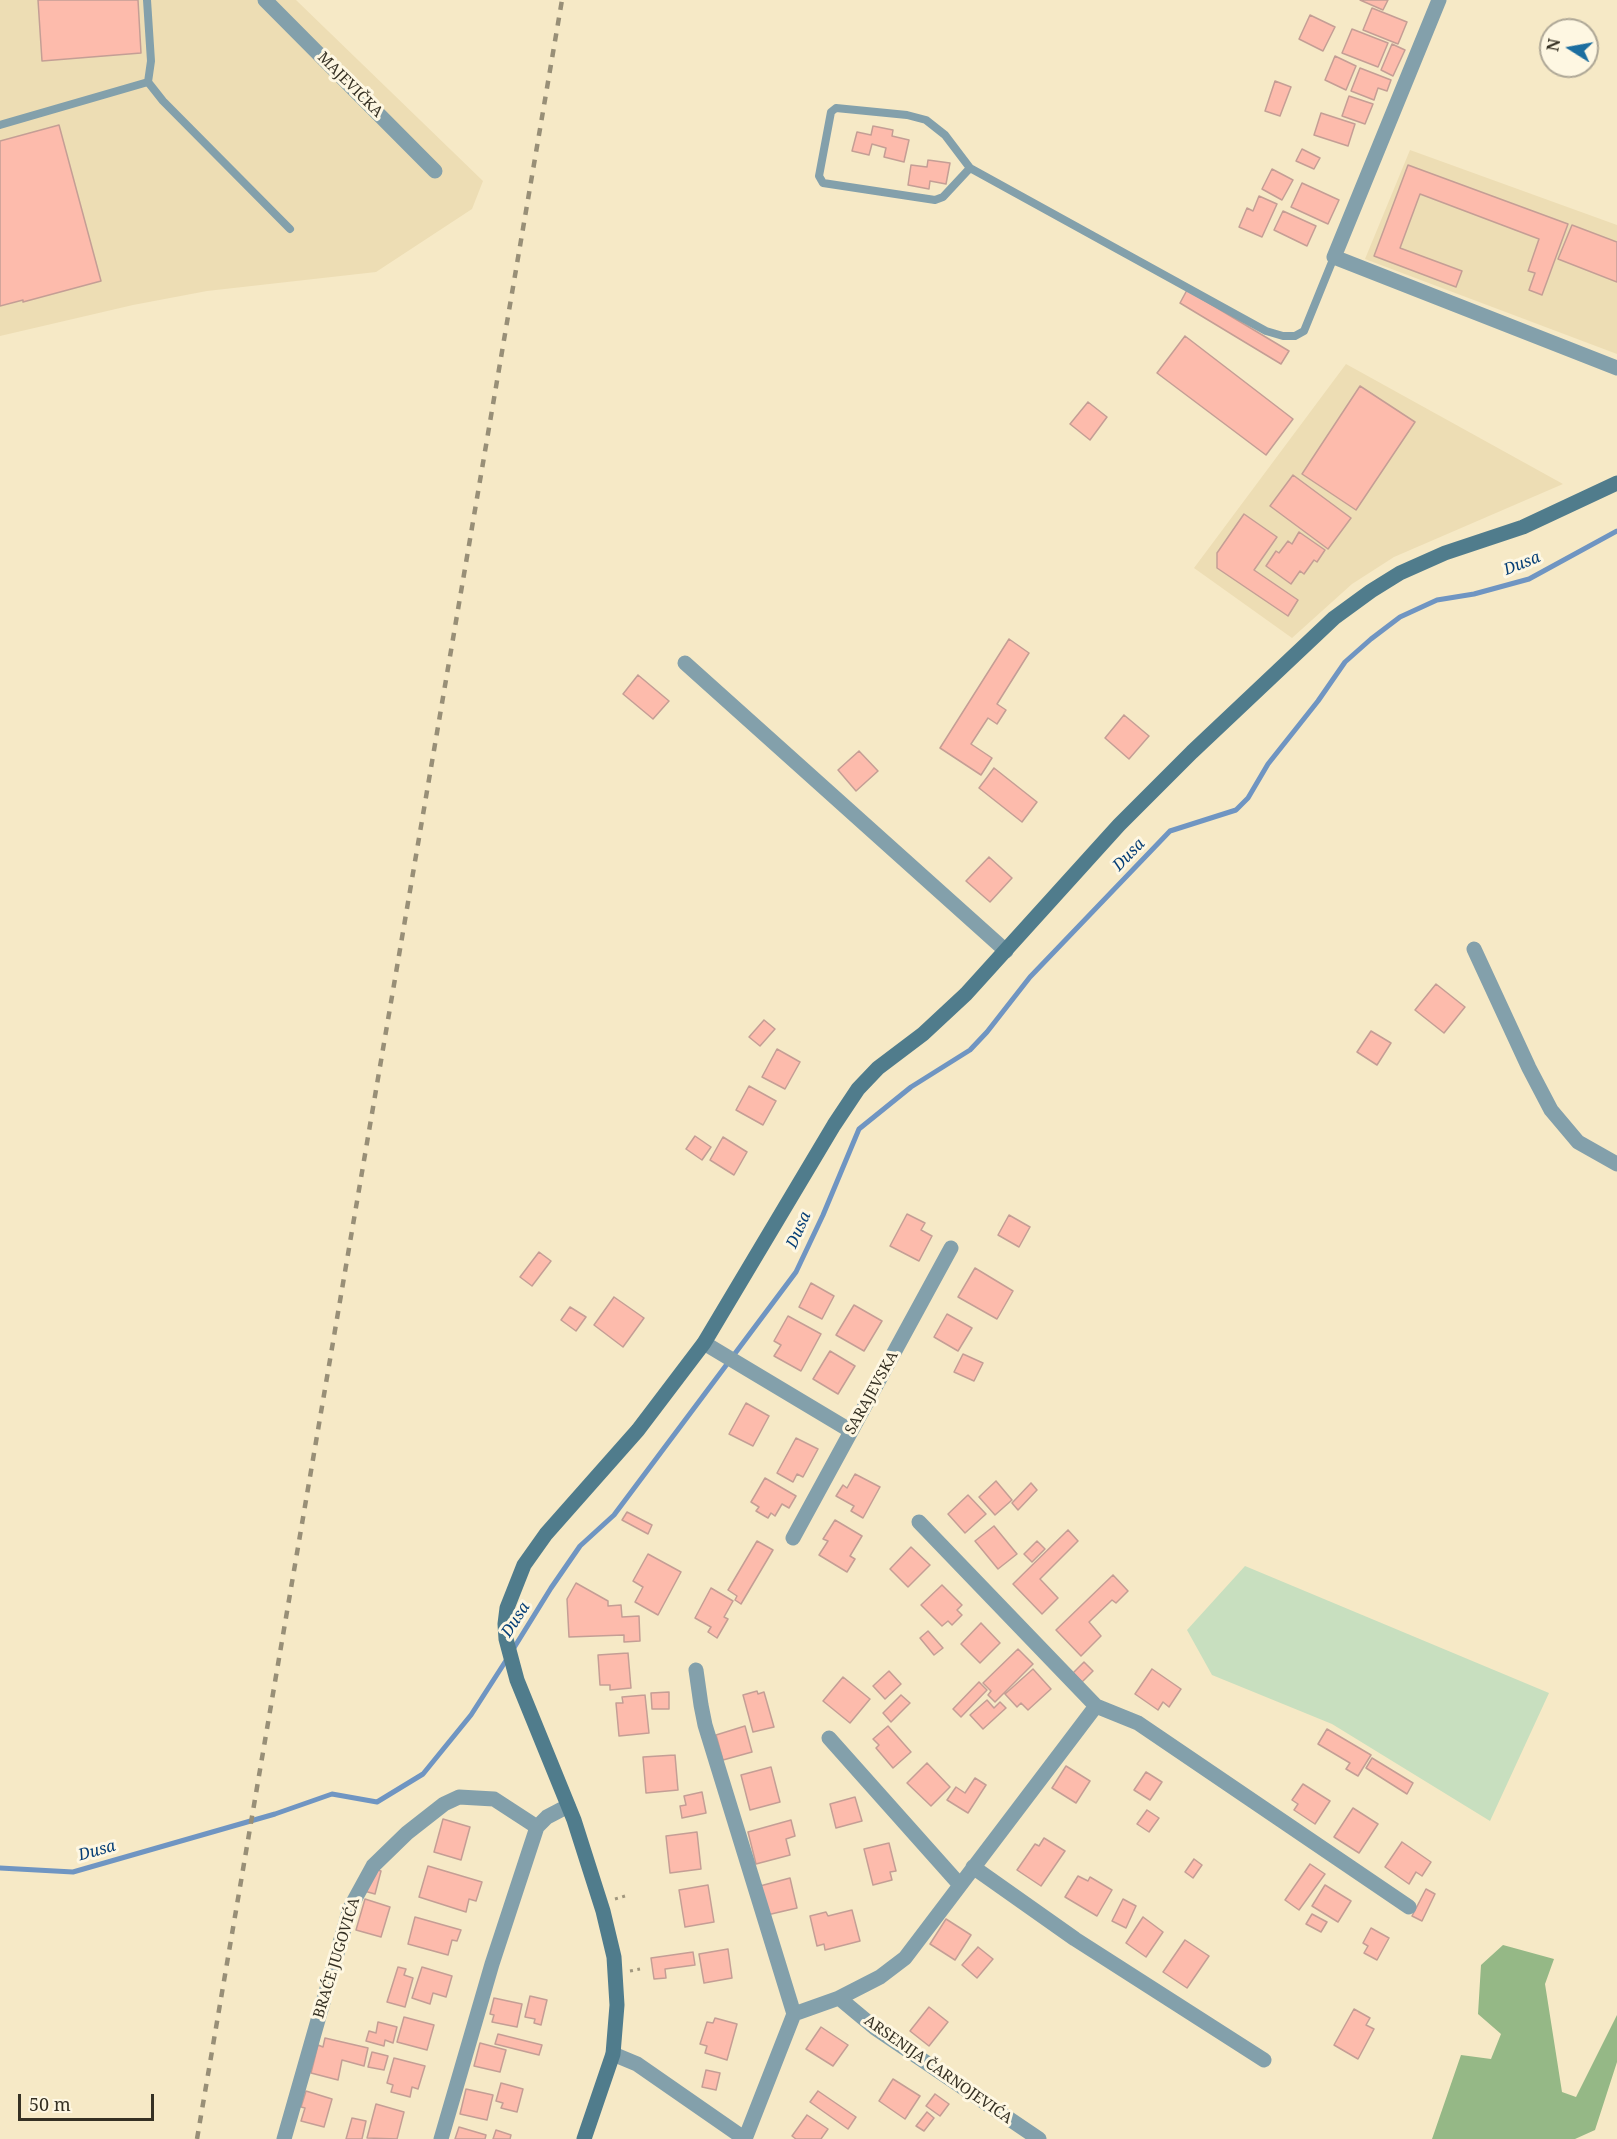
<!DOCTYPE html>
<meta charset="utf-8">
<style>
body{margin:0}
#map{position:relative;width:1617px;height:2139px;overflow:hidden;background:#f6e9c6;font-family:"Noto Serif",serif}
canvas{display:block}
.north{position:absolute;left:1539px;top:18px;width:60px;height:60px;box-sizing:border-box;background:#fef7e2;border:2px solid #aea796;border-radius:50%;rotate:281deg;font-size:16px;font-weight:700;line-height:24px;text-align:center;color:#353023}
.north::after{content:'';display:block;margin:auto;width:21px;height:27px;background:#1c6e9f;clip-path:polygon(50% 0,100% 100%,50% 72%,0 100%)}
.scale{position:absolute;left:18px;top:2094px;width:136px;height:27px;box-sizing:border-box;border:3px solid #353023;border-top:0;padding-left:8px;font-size:18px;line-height:21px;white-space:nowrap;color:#353023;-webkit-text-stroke:4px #fef7e2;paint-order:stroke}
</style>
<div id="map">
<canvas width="1617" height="2139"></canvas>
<div class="north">N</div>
<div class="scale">50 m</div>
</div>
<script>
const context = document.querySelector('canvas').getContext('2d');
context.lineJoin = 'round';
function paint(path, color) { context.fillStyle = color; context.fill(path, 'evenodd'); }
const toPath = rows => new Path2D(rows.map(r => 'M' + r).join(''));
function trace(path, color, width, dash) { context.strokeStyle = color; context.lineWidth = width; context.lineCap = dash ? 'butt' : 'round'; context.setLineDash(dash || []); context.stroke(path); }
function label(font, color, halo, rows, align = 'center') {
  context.font = font + ' "Noto Serif",serif'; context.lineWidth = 6; context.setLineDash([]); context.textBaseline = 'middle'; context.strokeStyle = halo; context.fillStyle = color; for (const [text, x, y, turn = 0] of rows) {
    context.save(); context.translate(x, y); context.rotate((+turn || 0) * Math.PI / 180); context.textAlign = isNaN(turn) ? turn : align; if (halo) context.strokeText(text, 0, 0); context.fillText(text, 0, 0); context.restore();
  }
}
const built = toPath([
 [0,0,296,0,483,181,472,209,376,272,207,291,133,305,0,336],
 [1410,150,1617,225,1617,354,1365,259],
 [1346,364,1563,484,1394,557,1352,584,1292,638,1194,568]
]);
const green = toPath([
 [1245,1566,1549,1693,1490,1821,1332,1724,1212,1675,1187,1630]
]);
const forest = toPath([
 [1503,1945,1554,1959,1545,1984,1562,2092,1576,2097,1617,2015,1617,2062,1595,2130,1575,2139,1432,2139,1461,2055,1491,2059,1501,2034,1478,2014,1481,1965]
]);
const stream = toPath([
 [512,1651,551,1588,580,1546,614,1515,796,1272,823,1215,859,1129,911,1087,970,1050,987,1032,1030,977,1170,831,1236,810,1248,798,1268,764,1318,701,1345,662,1371,639,1400,617,1437,600,1474,594,1529,579,1617,531],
 [0,1868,73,1872,275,1814,332,1794,377,1802,423,1774,471,1715,507,1659]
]);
const building = toPath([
 [38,0,138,0,141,53,42,61,38,0],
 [1360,0,1388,0,1383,10,1360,0],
 [1372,8,1407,22,1398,44,1363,30,1372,8],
 [1310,15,1335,27,1323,51,1299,39,1310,15],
 [1352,29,1388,43,1378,67,1342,53,1352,29],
 [1392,44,1405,50,1393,76,1381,70,1392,44],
 [1335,56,1356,66,1346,90,1325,80,1335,56],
 [1360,68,1391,80,1387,91,1378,88,1374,100,1351,91,1360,68],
 [1275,81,1291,87,1280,116,1265,111,1275,81],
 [1349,96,1373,104,1365,124,1342,116,1349,96],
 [1321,113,1355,124,1348,146,1314,135,1321,113],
 [59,125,101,281,23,302,23,300,0,306,0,141,59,125],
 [873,126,893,130,892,136,909,140,904,162,884,157,886,148,872,144,869,155,852,151,857,132,871,135,873,126],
 [1302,149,1320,158,1314,169,1296,161,1302,149],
 [928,160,950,163,946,184,930,181,929,189,908,185,911,165,927,167,928,160],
 [1408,165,1568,224,1542,295,1529,290,1535,273,1528,271,1539,239,1420,194,1400,248,1462,271,1456,287,1374,256,1408,165],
 [1272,169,1293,180,1282,200,1262,189,1272,169],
 [1302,183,1339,200,1328,224,1291,207,1302,183],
 [1259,196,1277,204,1262,237,1239,227,1247,208,1253,211,1259,196],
 [1283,211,1316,226,1307,246,1274,230,1283,211],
 [1572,225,1617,242,1617,282,1558,259,1572,225],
 [1187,290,1289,351,1281,364,1180,303,1187,290],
 [1185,336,1293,419,1266,455,1157,373,1185,336],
 [1360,386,1415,422,1356,510,1302,474,1360,386],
 [1088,402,1107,417,1090,440,1070,424,1088,402],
 [1293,475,1351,518,1328,549,1270,506,1293,475],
 [1244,514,1277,537,1254,570,1298,600,1288,616,1217,568,1217,553,1244,514],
 [1299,532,1325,550,1317,562,1314,560,1304,574,1300,571,1291,584,1266,566,1276,551,1279,553,1288,541,1292,544,1299,532],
 [1009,639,1029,653,997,704,1006,710,997,724,988,718,971,744,992,758,981,775,940,748,1009,639],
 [638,675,669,701,653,719,623,694,638,675],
 [1124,715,1149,736,1129,759,1105,738,1124,715],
 [859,751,878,771,856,791,838,770,859,751],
 [994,768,1037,802,1022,822,979,788,994,768],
 [989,857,1012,878,990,902,966,881,989,857],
 [1436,984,1465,1007,1444,1033,1415,1010,1436,984],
 [764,1020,775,1029,760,1046,749,1037,764,1020],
 [1371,1031,1391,1043,1377,1065,1357,1052,1371,1031],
 [777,1049,800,1062,785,1089,762,1077,777,1049],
 [749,1086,776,1101,763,1125,736,1110,749,1086],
 [695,1136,711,1147,702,1160,686,1149,695,1136],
 [723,1137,747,1152,734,1175,710,1160,723,1137],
 [907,1214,925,1223,921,1230,932,1236,919,1261,890,1246,907,1214],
 [1009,1215,1030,1227,1019,1247,998,1235,1009,1215],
 [539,1252,551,1261,532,1286,520,1277,539,1252],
 [975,1268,1013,1291,997,1319,958,1297,975,1268],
 [811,1283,834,1296,822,1319,799,1307,811,1283],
 [614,1297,644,1318,623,1347,594,1325,614,1297],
 [854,1305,882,1321,864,1351,836,1335,854,1305],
 [570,1307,586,1317,576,1331,561,1320,570,1307],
 [947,1314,972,1328,958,1351,934,1337,947,1314],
 [788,1316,821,1334,801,1371,774,1356,781,1345,774,1341,788,1316],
 [830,1351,855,1366,838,1394,813,1379,830,1351],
 [963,1354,983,1363,974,1381,954,1372,963,1354],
 [746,1403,769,1416,753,1446,729,1434,746,1403],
 [796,1438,818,1449,803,1477,797,1474,793,1482,777,1473,796,1438],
 [855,1474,880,1487,863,1518,851,1511,854,1506,836,1496,843,1485,847,1488,855,1474],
 [765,1478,796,1496,789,1508,782,1504,775,1516,771,1513,768,1518,756,1511,759,1507,751,1502,765,1478],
 [996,1481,1012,1500,995,1515,979,1497,996,1481],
 [1031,1483,1037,1490,1018,1510,1012,1503,1031,1483],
 [968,1495,986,1514,965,1533,948,1514,968,1495],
 [627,1512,652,1525,648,1534,622,1520,627,1512],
 [835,1520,862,1536,850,1556,855,1559,847,1572,819,1555,828,1541,823,1539,835,1520],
 [994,1526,1017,1554,998,1569,975,1541,994,1526],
 [1068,1530,1078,1541,1040,1579,1058,1598,1042,1614,1013,1584,1068,1530],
 [757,1541,773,1550,741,1604,735,1600,737,1596,728,1590,757,1541],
 [1037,1541,1045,1549,1032,1562,1024,1554,1037,1541],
 [911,1547,930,1565,908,1587,890,1569,911,1547],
 [648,1554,681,1572,658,1615,635,1602,643,1587,633,1581,648,1554],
 [1113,1575,1128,1591,1116,1603,1112,1600,1089,1622,1101,1636,1081,1656,1056,1630,1113,1575],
 [576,1583,608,1601,608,1606,621,1605,622,1617,639,1616,640,1641,624,1642,624,1635,569,1637,567,1599,576,1583],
 [942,1585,962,1605,957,1610,962,1615,952,1625,948,1621,942,1626,921,1605,942,1585],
 [711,1588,733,1601,724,1617,728,1619,717,1638,708,1632,711,1627,695,1618,711,1588],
 [981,1623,1000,1643,980,1663,961,1644,981,1623],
 [928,1631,943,1648,934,1655,920,1638,928,1631],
 [1018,1649,1033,1664,995,1702,988,1695,991,1691,983,1683,1018,1649],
 [628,1653,631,1688,610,1690,610,1685,600,1685,598,1655,628,1653],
 [1084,1662,1093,1671,1082,1682,1073,1673,1084,1662],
 [1033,1669,1051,1689,1028,1710,1021,1703,1017,1707,1005,1694,1033,1669],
 [1152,1669,1181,1689,1169,1707,1163,1702,1158,1710,1135,1694,1152,1669],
 [889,1671,901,1684,885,1699,873,1686,889,1671],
 [843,1677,870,1699,850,1723,823,1701,843,1677],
 [979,1682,987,1690,961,1717,953,1709,979,1682],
 [757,1691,758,1694,764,1692,774,1727,753,1732,743,1695,757,1691],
 [669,1692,669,1709,652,1709,651,1693,669,1692],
 [645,1695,649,1733,619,1736,616,1703,623,1703,622,1697,645,1695],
 [901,1695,910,1703,891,1722,883,1713,901,1695],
 [987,1700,994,1708,1000,1702,1006,1708,983,1729,970,1715,987,1700],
 [745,1726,752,1752,723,1760,716,1735,745,1726],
 [888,1726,911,1752,893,1768,876,1748,879,1745,873,1739,888,1726],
 [1327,1729,1371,1755,1358,1776,1346,1769,1350,1763,1318,1744,1327,1729],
 [675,1755,678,1790,646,1793,643,1757,675,1755],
 [1372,1758,1413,1783,1407,1794,1366,1768,1372,1758],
 [927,1763,950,1787,931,1806,907,1783,927,1763],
 [1066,1766,1090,1781,1076,1803,1052,1788,1066,1766],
 [771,1767,780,1802,750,1810,741,1775,771,1767],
 [1146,1772,1162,1782,1150,1800,1134,1790,1146,1772],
 [975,1778,986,1785,968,1813,947,1800,956,1787,965,1793,975,1778],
 [1303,1784,1330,1801,1315,1824,1294,1810,1298,1804,1292,1800,1303,1784],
 [702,1792,706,1813,682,1818,680,1806,686,1805,684,1796,702,1792],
 [855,1797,862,1821,836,1828,830,1804,855,1797],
 [1353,1808,1378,1824,1359,1853,1334,1837,1353,1808],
 [1147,1810,1159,1818,1149,1832,1137,1824,1147,1810],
 [443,1819,470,1827,461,1860,434,1852,443,1819],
 [791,1820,795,1836,786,1839,790,1855,756,1864,748,1832,791,1820],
 [697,1832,701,1869,670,1873,666,1836,697,1832],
 [1044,1838,1065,1851,1041,1886,1017,1870,1035,1844,1039,1846,1044,1838],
 [1402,1842,1431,1862,1422,1876,1416,1872,1409,1884,1385,1867,1402,1842],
 [889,1843,896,1871,890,1872,892,1880,873,1885,864,1849,889,1843],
 [1194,1859,1202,1865,1193,1878,1185,1872,1194,1859],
 [1310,1864,1325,1874,1299,1910,1285,1900,1310,1864],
 [428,1866,482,1882,476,1901,469,1899,466,1912,419,1897,428,1866],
 [370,1868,381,1871,375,1894,364,1891,370,1868],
 [1078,1876,1088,1881,1090,1877,1112,1890,1097,1916,1065,1897,1078,1876],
 [790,1878,797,1908,767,1915,760,1886,790,1878],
 [708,1885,714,1922,685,1927,679,1890,708,1885],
 [1325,1885,1351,1901,1338,1922,1312,1906,1325,1885],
 [1426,1889,1435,1894,1422,1921,1412,1916,1426,1889],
 [365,1899,390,1907,381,1937,356,1930,365,1899],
 [1123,1899,1136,1906,1126,1928,1112,1921,1123,1899],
 [852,1910,860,1941,825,1950,824,1944,817,1946,810,1916,826,1912,828,1916,852,1910],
 [1312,1914,1327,1922,1321,1932,1306,1924,1312,1914],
 [415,1917,461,1930,457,1941,452,1940,448,1955,408,1944,415,1917],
 [1143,1917,1163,1932,1146,1957,1126,1943,1143,1917],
 [946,1919,971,1935,955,1960,930,1944,946,1919],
 [1371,1928,1389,1938,1377,1960,1364,1953,1368,1946,1363,1943,1371,1928],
 [1185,1940,1209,1956,1187,1988,1163,1972,1185,1940],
 [978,1947,993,1959,977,1978,962,1965,978,1947],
 [728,1949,732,1978,704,1983,699,1954,728,1949],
 [693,1952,695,1965,665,1969,666,1978,654,1979,651,1958,693,1952],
 [398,1967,406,1969,404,1975,413,1978,405,2007,387,2002,398,1967],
 [422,1967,452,1976,446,1997,433,1993,430,2004,412,1998,422,1967],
 [530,1996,547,2000,541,2025,534,2023,535,2019,525,2017,530,1996],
 [494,1998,522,2004,517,2027,492,2022,494,2015,490,2014,494,1998],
 [929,2007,948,2022,929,2046,910,2031,929,2007],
 [1354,2009,1370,2018,1366,2025,1374,2029,1358,2059,1334,2045,1354,2009],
 [404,2017,434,2025,427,2050,397,2042,404,2017],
 [715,2018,737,2024,727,2060,705,2053,707,2046,700,2044,707,2022,713,2023,715,2018],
 [378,2022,397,2027,393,2043,385,2040,384,2046,366,2041,369,2031,376,2033,378,2022],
 [821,2027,848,2045,833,2066,806,2049,821,2027],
 [498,2034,542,2045,539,2055,495,2044,498,2034],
 [325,2038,368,2048,364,2066,342,2060,338,2080,311,2073,318,2045,323,2047,325,2038],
 [480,2043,506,2050,500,2072,474,2066,480,2043],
 [372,2052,388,2056,384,2070,368,2067,372,2052],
 [394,2058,425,2066,418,2089,412,2087,410,2097,391,2092,393,2085,387,2083,394,2058],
 [706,2070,720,2073,716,2090,702,2087,706,2070],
 [893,2079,920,2096,905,2119,879,2101,893,2079],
 [501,2083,523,2089,517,2112,501,2108,503,2103,496,2101,501,2083],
 [466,2089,493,2095,487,2120,460,2114,466,2089],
 [306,2091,332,2099,324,2127,301,2121,305,2108,301,2107,306,2091],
 [818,2091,856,2117,848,2129,810,2102,818,2091],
 [935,2094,949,2104,940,2116,926,2106,935,2094],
 [376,2104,404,2112,397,2139,367,2138,376,2104],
 [927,2112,934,2118,924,2131,916,2126,927,2112],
 [807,2115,828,2129,821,2139,796,2139,792,2136,807,2115],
 [352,2118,366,2121,362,2139,346,2139,352,2118],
 [459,2127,486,2135,485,2139,455,2139,459,2127],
 [496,2130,511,2135,510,2139,493,2139,496,2130]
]);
const path = toPath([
 [615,1899,625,1896],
 [630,1971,640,1969]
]);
const service = toPath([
 [148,82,163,101,290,229],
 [0,125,148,82,151,61,147,0],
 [970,168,943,197,935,200,823,183,819,176,831,112,836,108,907,115,926,120,945,135,970,168,1266,331,1283,336,1295,336,1304,331,1334,257]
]);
const minor = toPath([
 [265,0,435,171],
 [1439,0,1334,257,1617,368],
 [685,663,1006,951],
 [1474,949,1529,1068,1551,1110,1578,1142,1617,1164],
 [704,1343,851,1431],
 [919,1522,1096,1706,1138,1723,1409,1907],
 [793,1538,951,1248],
 [696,1670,701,1705,705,1725,794,2014],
 [829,1738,960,1885],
 [973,1867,1075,1939,1264,2060],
 [839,1998,875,2028,1039,2139],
 [613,2054,637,2064,745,2139],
 [284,2139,350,1908,373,1866,407,1833,444,1804,459,1797,494,1799,537,1827],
 [441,2139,492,1964,537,1827,547,1817,568,1806],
 [745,2139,794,2014,839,1998,880,1977,905,1958,1096,1706]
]);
const secondary = toPath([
 [584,2139,613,2054,617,2005,614,1957,603,1911,574,1820,517,1680,506,1639,505,1624,507,1608,524,1565,546,1534,638,1430,704,1343,834,1125,858,1089,878,1068,923,1034,966,994,1119,825,1192,752,1334,618,1371,591,1400,573,1445,553,1523,527,1617,483]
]);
const rail = toPath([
 [197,2139,562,0]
]);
const streetNames = [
 ["MAJEVIČKA",350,85,45],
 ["SARAJEVSKA",872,1393,-61],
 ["BRAĆE JUGOVIĆA",337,1958,-73],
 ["ARSENIJA ČARNOJEVIĆA",938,2070,35]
];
const waterNames = [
 ["Dusa",1522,564,-22],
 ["Dusa",1129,855,-46],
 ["Dusa",799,1230,-66],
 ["Dusa",516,1620,-57],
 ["Dusa",97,1851,-16]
];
paint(built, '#edddb4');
paint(green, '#c8dfbf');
paint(forest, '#95b886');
trace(stream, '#6f95c2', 5);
paint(building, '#fdbbac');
trace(building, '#c49e95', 1.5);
trace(path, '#a1977e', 3, [3, 4.5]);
trace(service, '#83a0ab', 8);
trace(minor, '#83a0ab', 15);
trace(secondary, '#507c8c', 15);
trace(rail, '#988f77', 4.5, [8, 8]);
label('15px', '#353023', '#fef7e2', streetNames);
label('italic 16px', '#053e76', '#fef7e2', waterNames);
</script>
